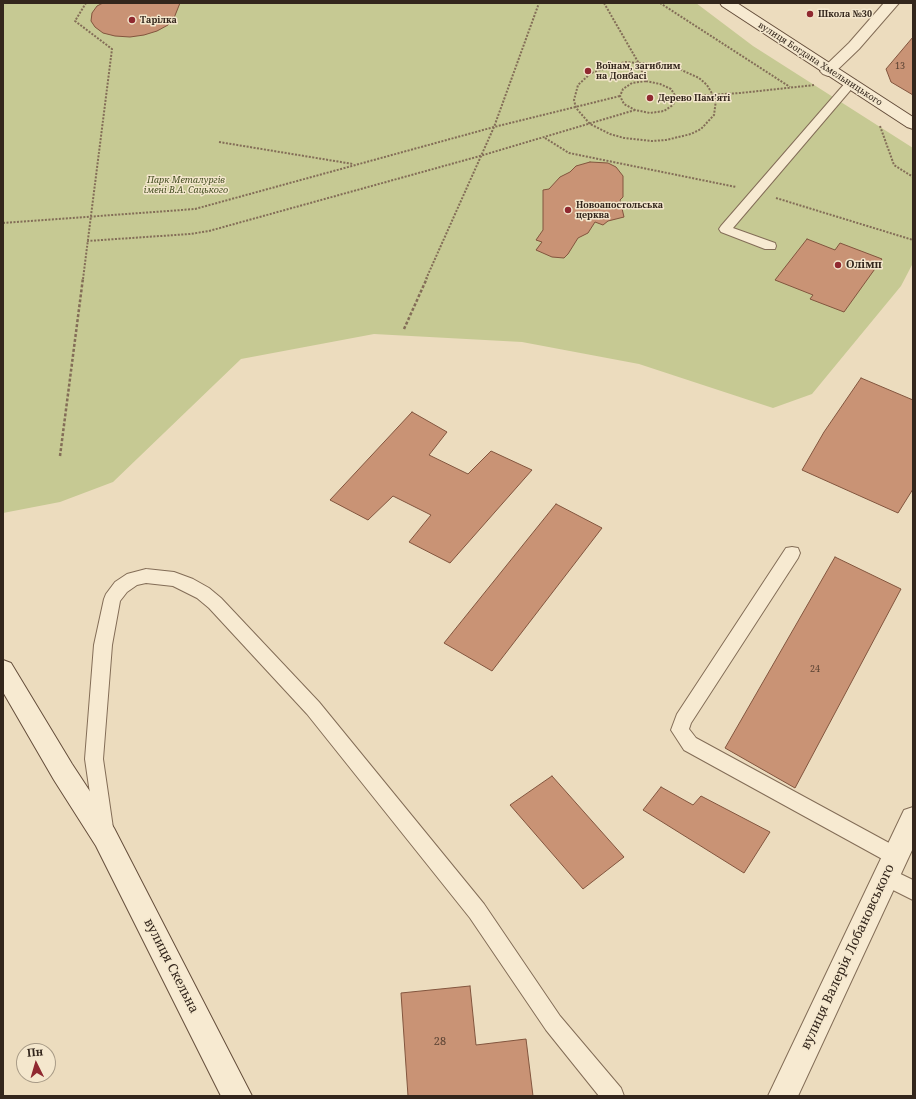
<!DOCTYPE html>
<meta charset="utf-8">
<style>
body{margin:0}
#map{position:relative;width:916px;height:1099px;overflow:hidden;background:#ecdcbe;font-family:"Noto Serif",serif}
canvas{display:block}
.frame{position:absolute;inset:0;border:4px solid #33261c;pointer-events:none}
.north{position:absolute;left:16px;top:1043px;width:40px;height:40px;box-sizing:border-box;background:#f4e7cd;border:1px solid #a79a86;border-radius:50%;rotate:355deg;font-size:11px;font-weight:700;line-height:16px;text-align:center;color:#33261c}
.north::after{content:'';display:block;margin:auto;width:14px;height:18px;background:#902930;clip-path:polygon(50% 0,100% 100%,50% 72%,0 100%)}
</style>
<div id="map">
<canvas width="916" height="1099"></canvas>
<div class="frame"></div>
<div class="north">Пн</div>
</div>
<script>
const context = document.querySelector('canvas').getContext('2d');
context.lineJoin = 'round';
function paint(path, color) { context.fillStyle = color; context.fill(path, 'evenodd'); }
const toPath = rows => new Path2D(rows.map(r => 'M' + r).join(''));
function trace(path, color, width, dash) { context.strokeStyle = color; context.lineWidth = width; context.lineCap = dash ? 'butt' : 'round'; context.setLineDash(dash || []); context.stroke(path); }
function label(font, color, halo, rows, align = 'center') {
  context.font = font + ' "Noto Serif",serif'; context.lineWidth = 3; context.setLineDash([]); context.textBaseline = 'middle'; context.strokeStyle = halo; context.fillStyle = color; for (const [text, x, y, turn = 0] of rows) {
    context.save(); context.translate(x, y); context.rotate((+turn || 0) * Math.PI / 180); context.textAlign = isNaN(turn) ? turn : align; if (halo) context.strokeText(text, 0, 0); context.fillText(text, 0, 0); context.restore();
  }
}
const green = toPath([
 [3,3,696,3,753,46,913,148,913,263,901,286,812,394,773,408,639,364,522,342,374,334,241,359,113,482,60,502,3,513]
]);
const building = toPath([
 [103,3,180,3,174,18,168,25,157,31,144,35,130,37,115,36,103,33,95,27,91,21,92,13,97,6,103,3],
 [913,37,913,95,891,82,886,69,913,37],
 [590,162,608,163,616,167,623,176,623,197,620,200,624,217,608,221,603,225,595,222,588,233,578,238,568,254,564,258,552,257,536,250,542,242,536,240,543,230,543,190,549,189,560,177,570,172,576,166,590,162],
 [807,239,835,250,840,243,882,259,844,312,810,299,813,295,775,280,807,239],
 [861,378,913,400,913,489,898,513,802,470,824,432,861,378],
 [412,412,447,432,429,455,468,474,491,451,532,470,450,563,409,542,431,515,393,496,368,520,330,500,412,412],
 [556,504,602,528,492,671,444,643,556,504],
 [835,557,901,589,795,788,725,748,835,557],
 [552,776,624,857,583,889,510,805,552,776],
 [661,787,693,805,701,796,770,832,744,873,643,810,661,787],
 [470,986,476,1045,526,1039,533,1096,408,1096,401,993,470,986]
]);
const pathFar1 = toPath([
 [604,3,638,62,646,81],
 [660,3,790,87],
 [625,62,665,65,677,68,699,78,707,85,716,100,714,115,701,129,691,134,666,140,652,141,624,138,610,134,590,124,576,108,574,100,578,85,591,73,625,62],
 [646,81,660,84,671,89,676,97,673,105,664,111,650,113,635,110,624,104,620,96,623,89,632,83,646,81],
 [676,97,740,93,815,85],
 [880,126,894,165,913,177],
 [545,138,569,153,736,187],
 [219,142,353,164],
 [776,198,913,240],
 [3,223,195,209,494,127,620,96],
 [87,241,190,234,209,231,480,156,635,110],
 [83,279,112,49,75,21,86,3],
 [426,279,494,127,539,3]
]);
const path = toPath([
 [404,329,427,278],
 [60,456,83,278]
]);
const lane = toPath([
 [850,81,856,84,854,86,733,228,775,243,776,246,775,249,765,249,721,232,719,229,721,226,846,82,850,81],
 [792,547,798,548,800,553,798,558,691,723,689,729,696,738,902,850,905,857,902,864,895,866,684,750,671,730,677,714,786,548,792,547],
 [146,569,174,572,193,579,209,588,221,598,319,702,484,904,560,1016,621,1088,624,1096,599,1096,546,1030,470,918,307,714,209,608,197,598,173,586,146,583,137,585,127,592,120,601,112,645,103,759,113,828,111,834,104,837,97,834,95,828,85,759,94,645,104,599,106,594,115,582,127,574,146,569],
 [886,867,913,880,913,900,879,883,876,876,879,869,886,867]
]);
const street = toPath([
 [884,3,899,3,859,49,833,74,828,76,823,74,820,71,823,68,849,43,884,3],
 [913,807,913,848,798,1096,768,1096,904,810,913,807]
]);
const secondary = toPath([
 [720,3,737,3,913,117,913,129,907,127,722,6,720,3],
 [3,660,11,663,72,764,114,828,252,1096,221,1096,96,846,54,780,3,692,3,660]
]);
const markers = [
 [810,14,4,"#902930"],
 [132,20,4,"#902930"],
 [588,71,4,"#902930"],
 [650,98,4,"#902930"],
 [568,210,4,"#902930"],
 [838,265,4,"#902930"]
];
const farPoinames = [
 ["Школа №30",818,14],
 ["Тарілка",140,20],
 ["Воїнам, загиблим",596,66],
 ["на Донбасі",596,76],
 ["Дерево Пам’яті",658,98],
 ["Новоапостольська",576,205],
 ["церква",576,215]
];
const farStreetnames = [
 ["вулиця Богдана Хмельницького",820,64,33]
];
const numberNames = [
 ["13",900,66],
 ["24",815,669]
];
const farParknames = [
 ["Парк Металургів",186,180],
 ["імені В.А. Сацького",186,190]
];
const poiNames = [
 ["Олімп",846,265]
];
const nearNumbernames = [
 ["28",440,1042]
];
const nearStreetnames = [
 ["вулиця Валерія Лобановського",848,957,-65],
 ["вулиця Скельна",171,966,63]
];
paint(green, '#c6c993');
paint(building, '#c99375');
trace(building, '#82553e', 1);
trace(lane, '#836d57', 2);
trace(street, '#836d57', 2);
trace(secondary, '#654e3b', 2);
trace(pathFar1, '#836d57', 2, [2, 1.5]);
trace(path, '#836d57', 2.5, [3, 2]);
paint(lane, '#f7ead1');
paint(street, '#f7ead1');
paint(secondary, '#f7ead1');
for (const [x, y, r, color] of markers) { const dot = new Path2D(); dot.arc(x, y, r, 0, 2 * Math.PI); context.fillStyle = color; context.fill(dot); trace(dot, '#f4e7cd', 1.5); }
label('bold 9px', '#33261c', '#f4e7cd', farPoinames, 'left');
label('9px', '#33261c', '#f4e7cd', farStreetnames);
label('9px', '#584132', null, numberNames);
label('italic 9px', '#464f23', '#f4e7cd', farParknames);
label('bold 11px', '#33261c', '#f4e7cd', poiNames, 'left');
label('11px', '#584132', null, nearNumbernames);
label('13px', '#33261c', '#f4e7cd', nearStreetnames);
</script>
